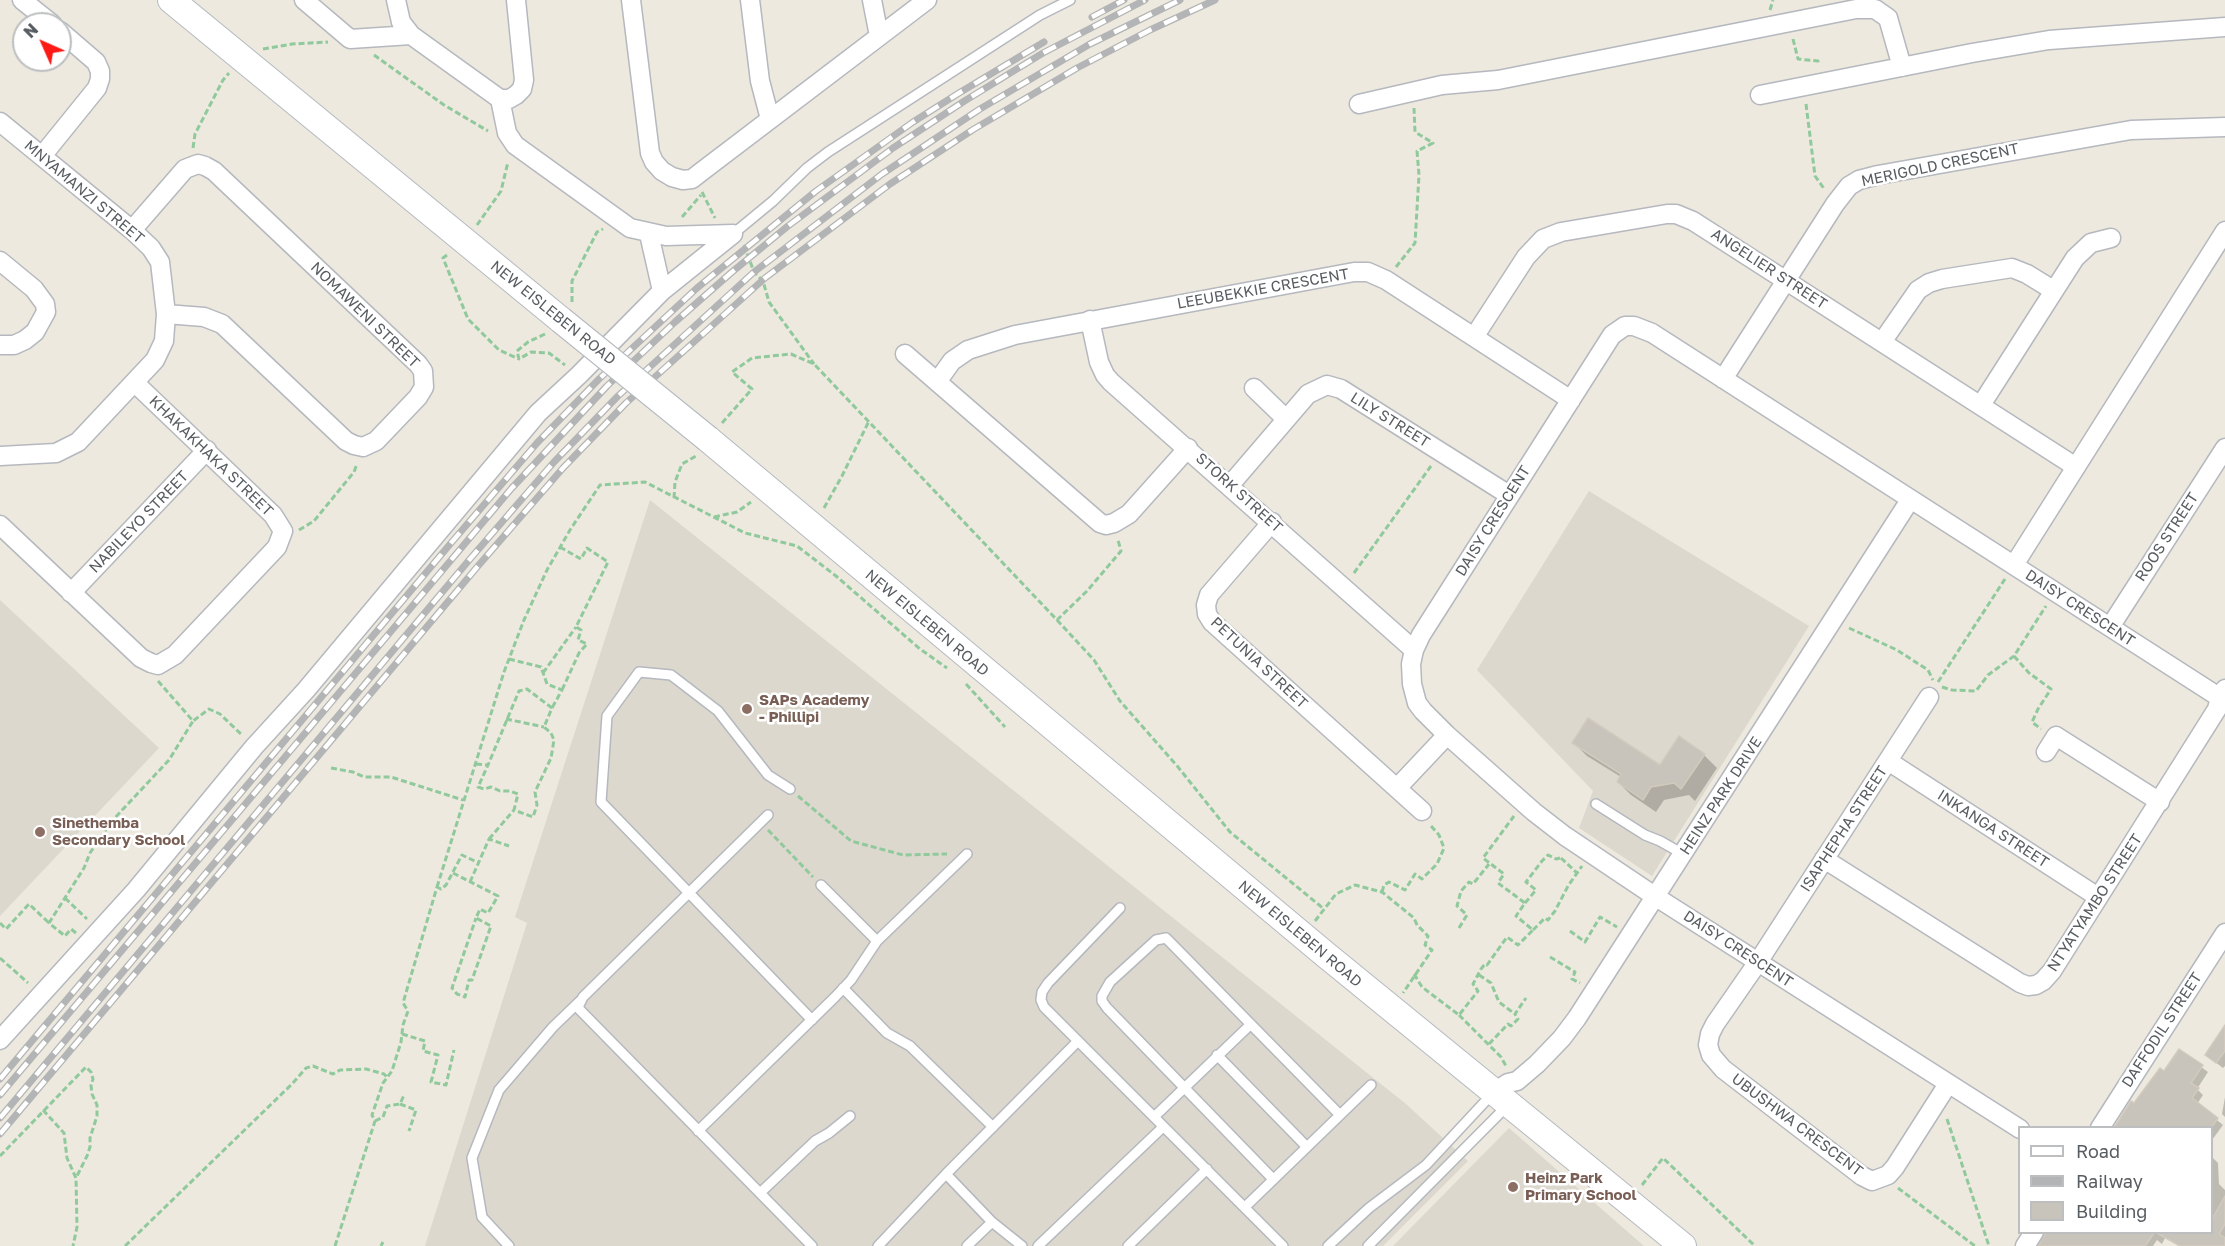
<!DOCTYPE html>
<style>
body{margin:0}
#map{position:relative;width:2225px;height:1246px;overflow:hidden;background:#ede9de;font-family:"Golos Text",sans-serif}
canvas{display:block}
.legend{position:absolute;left:2018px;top:1126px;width:195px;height:108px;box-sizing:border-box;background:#fff;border:2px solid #bcbec0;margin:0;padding:8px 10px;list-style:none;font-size:18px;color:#585d62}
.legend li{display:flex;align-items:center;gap:12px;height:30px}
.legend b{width:30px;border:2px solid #bcbec0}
.north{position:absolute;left:12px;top:12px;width:60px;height:60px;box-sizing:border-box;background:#fff;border:2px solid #bcbec0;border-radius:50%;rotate:315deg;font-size:16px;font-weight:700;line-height:24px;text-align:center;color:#585d62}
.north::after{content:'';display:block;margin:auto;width:21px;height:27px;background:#fc1916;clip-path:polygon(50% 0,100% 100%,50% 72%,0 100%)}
</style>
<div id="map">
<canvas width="2225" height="1246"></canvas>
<ul class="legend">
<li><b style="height:8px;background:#fff"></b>Road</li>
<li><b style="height:8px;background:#b3b4b5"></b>Railway</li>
<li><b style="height:16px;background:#c8c3bb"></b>Building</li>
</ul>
<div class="north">N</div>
</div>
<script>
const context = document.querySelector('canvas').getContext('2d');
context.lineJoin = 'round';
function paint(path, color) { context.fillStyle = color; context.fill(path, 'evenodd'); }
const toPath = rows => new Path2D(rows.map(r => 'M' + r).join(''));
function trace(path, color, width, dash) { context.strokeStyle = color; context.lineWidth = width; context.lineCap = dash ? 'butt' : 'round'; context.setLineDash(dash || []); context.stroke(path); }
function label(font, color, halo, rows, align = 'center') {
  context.font = font + ' "Golos Text",sans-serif'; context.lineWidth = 5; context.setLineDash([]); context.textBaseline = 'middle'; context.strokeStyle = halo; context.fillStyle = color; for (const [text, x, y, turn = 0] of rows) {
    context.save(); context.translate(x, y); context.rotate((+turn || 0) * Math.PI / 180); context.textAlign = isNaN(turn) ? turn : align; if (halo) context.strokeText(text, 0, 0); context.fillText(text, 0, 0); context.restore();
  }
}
const education = toPath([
 [1589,491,1809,626,1652,876,1579,828,1593,791,1477,670],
 [650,500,1406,1104,1468,1161,1383,1246,425,1246,527,923,515,917],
 [0,600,159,748,0,916],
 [1509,1128,1644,1246,1393,1246]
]);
const shadow = toPath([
 [1574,743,1660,767,1704,755,1717,768,1695,801,1689,795,1664,800,1656,812,1631,795,1618,782,1621,777,1587,756],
 [2225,1043,2225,1066,2223,1068,2206,1055],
 [2179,1051,2208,1072,2197,1089,2203,1095,2197,1104,2223,1125,2212,1140,2212,1128,2115,1128,2165,1073],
 [2225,1097,2225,1117,2222,1114],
 [2212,1157,2218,1163,2219,1184,2225,1190,2225,1246,2179,1246,2165,1238,2162,1244,2157,1240,2153,1246,2041,1246,2049,1232,2212,1232]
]);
const building = toPath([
 [1588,718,1660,765,1679,736,1705,754,1681,789,1674,783,1651,787,1643,800,1617,782,1621,774,1572,743,1588,718],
 [2225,1025,2225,1051,2216,1063,2205,1055,2225,1025],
 [2179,1049,2203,1065,2191,1083,2199,1088,2192,1098,2218,1118,2211,1128,2114,1128,2131,1101,2134,1103,2160,1068,2164,1071,2179,1049],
 [2225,1196,2225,1224,2219,1234,2225,1238,2225,1246,2180,1246,2157,1233,2211,1233,2211,1221,2225,1196],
 [2046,1233,2154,1233,2145,1246,2038,1246,2046,1233]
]);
const path = toPath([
 [1770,10,1773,0],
 [1793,39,1798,59,1818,61,1819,65],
 [263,49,292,44,328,42],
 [374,55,444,105,488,131],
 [1806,104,1815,176,1825,190],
 [193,148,195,134,223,80,229,73],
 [702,192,715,218],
 [682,217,701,195],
 [477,225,501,191,508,162],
 [744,245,754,272,763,281,769,302,814,364],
 [447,255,443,258,468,319,499,350,519,359],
 [1396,267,1415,243,1419,175,1417,151,1433,143,1415,132,1414,108],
 [572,302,572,281,597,232,603,229],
 [545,334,528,342,517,351,519,359,531,352,549,353,565,365],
 [722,423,752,389,732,372,752,358,791,354,814,364,1057,620,1087,591,1121,551,1118,540],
 [674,498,675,482,682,464,696,456],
 [824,508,842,476,869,421],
 [714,517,737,512,751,502],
 [299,530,314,521,354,472,357,464],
 [560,547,581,559,587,548,608,562,576,627,581,630,578,640,587,644,579,653,562,690],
 [1354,573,1431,466],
 [1057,620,1094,660,1120,701,1178,767,1230,832,1324,909],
 [1849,628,1897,650,1928,670,1933,680],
 [2014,656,2029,673,2051,689,2038,709,2032,722,2041,729],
 [509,659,541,667,547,684,562,690,552,708],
 [543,673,576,627],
 [158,681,193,721,209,709,220,714,242,735],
 [1938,682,2005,579],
 [966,684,1005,727],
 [1942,687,1952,690,1976,691,1988,675,2014,656,2046,606],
 [506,719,544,727],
 [476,764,488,765,519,691,527,689,552,708,544,727,551,733,554,740,551,758,535,792,537,805,533,817,514,810,518,794,510,791,500,791,491,787,484,789,478,787,488,765],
 [331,768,353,772,364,777,391,777,463,800],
 [798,796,851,841,903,855,947,854],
 [768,830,813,877],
 [489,839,514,810],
 [1561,858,1577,873],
 [453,873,498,896,488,913,480,909,476,918,491,926,472,980,469,980,465,997,457,994,452,988,476,918],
 [470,882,489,839,509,846],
 [437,887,504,672,524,620,547,570,570,530,600,485,645,482,745,533,797,546,836,576,920,649,947,668],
 [1382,892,1384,885,1389,882,1405,890,1415,874,1422,879,1437,864,1444,848,1439,835,1431,826],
 [65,898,87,919],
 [1525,903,1536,890,1526,882,1542,861,1548,855,1556,859,1560,858],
 [1315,921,1336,894,1355,885,1382,892,1414,918,1417,925,1428,936,1425,945,1432,950,1403,993],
 [0,923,6,929,29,904,49,923],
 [1459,928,1467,915,1457,906,1461,891,1469,882,1473,884,1489,864],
 [1533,930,1545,918,1548,920,1555,911,1568,886,1582,866],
 [1570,931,1585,942,1600,917,1617,927],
 [76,933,71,929,65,936,49,923,84,868,90,853,111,822,169,760,193,721],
 [1550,957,1575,972,1572,979,1580,983],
 [0,958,28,983],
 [1414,974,1422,987,1459,1015,1478,991,1473,984,1481,969,1485,964,1487,965,1507,937,1518,945,1533,930,1516,916,1525,903,1498,883,1504,874,1483,858,1514,816],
 [1479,975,1491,983,1499,1002,1515,1014],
 [1459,1015,1501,1057,1506,1066],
 [402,1034,425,1041,423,1051,438,1055,431,1082,446,1085,454,1050],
 [1489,1044,1508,1024,1511,1026,1518,1019,1515,1014,1526,998],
 [400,1104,416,1110,409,1131],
 [43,1110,64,1133,67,1158,76,1178,77,1227,73,1246],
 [1947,1119,1989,1246],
 [375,1121,383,1117,387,1106,400,1104,404,1095],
 [0,1156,86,1067,91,1072,93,1079,91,1085,92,1094,97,1105,97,1116,90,1138,90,1147,87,1156,76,1178],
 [1642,1185,1663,1158,1755,1246],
 [1898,1188,1975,1246],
 [125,1246,292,1084,306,1068,313,1066,333,1074,340,1070,366,1069,384,1074,388,1078],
 [335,1246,375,1121,372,1115,383,1083,392,1071,401,1042,403,1025,408,1011,403,1003,437,887,441,889,446,885,462,855,479,863],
 [381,1246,383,1242]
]);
const service = toPath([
 [733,234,773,201,807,168,828,152,1040,15,1070,0],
 [790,789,768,775,718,711,671,675,639,672,607,716,601,802,812,1020],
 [1596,804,1645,835,1660,841,1683,854],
 [768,815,583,997,579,1005,579,1009,812,1246],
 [821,885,877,941],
 [1120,908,1048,983,1042,992,1041,1000,1044,1007,1283,1246],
 [843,988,887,1033,910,1046,993,1127],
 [1217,1055,1307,1147],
 [1154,1117,1250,1025],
 [698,1131,835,997,851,980,877,941,967,854],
 [946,1174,992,1222,1022,1246],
 [1273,1179,1107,1008,1102,1001,1102,996,1110,982,1156,940,1166,938,1340,1115],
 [760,1193,815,1141,829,1133,850,1116],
 [1245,1207,1371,1085],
 [509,1246,482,1217,472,1158,499,1090,553,1027,580,1001],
 [878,1246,946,1174,1077,1042],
 [967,1246,992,1222],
 [1038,1246,1163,1127],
 [1128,1246,1207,1169],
 [1328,1246,1369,1208,1426,1165,1493,1093],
 [1368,1246,1507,1106]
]);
const minor = toPath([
 [22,0,52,24],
 [304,0,350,39,411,35],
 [396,0,401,22,411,35,500,99,509,99,516,95,522,89,524,80,516,0],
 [631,0,650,153,654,162,662,171,672,177,683,180,692,179,701,172,927,0],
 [750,0,760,81,770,119],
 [872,0,879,36],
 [1760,95,1972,53,2049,40,2225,27],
 [500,99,507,133,515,145,630,228,666,236,733,234],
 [1359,104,1442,85,1498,80,1856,9,1875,9,1888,18,1902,67],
 [0,122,132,230,151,248,160,262,166,314,164,341,155,360,78,442,56,453,0,456],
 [42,156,97,88,100,79,100,71,96,62,60,31],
 [132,230,185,169,198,164,205,166,214,171,418,364,423,371,424,387,418,397,376,441,363,447,354,445,346,441,222,324,204,317,166,314],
 [649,234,662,291],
 [0,261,34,289,45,304,46,312,35,332,25,340,14,345,0,345],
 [1090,320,1099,362,1105,375,1111,382,1414,650],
 [1474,337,1526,257,1543,239,1561,232,1667,214,1676,214,1693,221,2076,467],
 [1882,342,1918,290,1929,283,1942,279,2012,268,2027,274,2053,290],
 [905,354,1100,523,1106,525,1114,523,1129,514,1188,448],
 [1723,379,1835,204,1849,186,1859,180,1878,175,2131,130,2225,127],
 [937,382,952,361,968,350,1015,335,1354,272,1368,272,1386,280,1571,400],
 [1254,388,1286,419],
 [1981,405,2075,258,2091,243,2111,238],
 [1230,485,1308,394,1327,385,1341,389,1509,495],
 [1272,522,1209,595,1206,605,1207,614,1212,622,1422,811],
 [0,525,141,658,151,663,158,665,175,655,277,547,283,531,273,515,135,383],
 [2014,565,2225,231],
 [71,593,207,450],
 [2110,627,2225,448],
 [1929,697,1758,962,1715,1024,1710,1034,1708,1045,1711,1055,1723,1069,1862,1176,1872,1181,1888,1175,1895,1167,1948,1084],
 [2046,752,2056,736,2160,802],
 [1888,761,2098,897],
 [1397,788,1447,735],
 [1824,859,2020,983,2028,986,2036,985,2043,981,2052,971,2217,709,2220,697,2225,689],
 [0,1040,136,890,254,747,306,690,538,413,579,375,662,291,733,234],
 [1494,1092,1508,1083,1517,1081,1537,1064,1562,1038,1577,1018,1910,500],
 [2100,1128,2225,933],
 [2020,1129,1656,897,1565,836,1534,812,1447,735,1423,711,1417,703,1412,684,1411,664,1414,650,1421,635,1612,335,1625,326,1634,326,1652,333,2225,701],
 [2025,1246,2034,1232]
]);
const secondary = toPath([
 [171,0,561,320],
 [708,439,1326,955,1683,1246]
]);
const rail = toPath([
 [1092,17,1124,0],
 [0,1079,451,543,537,443,599,379,697,288,816,191,913,122,959,93,1044,42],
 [0,1095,511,489,607,386,675,322,732,272,788,226,893,148,966,100,1043,53,1145,0],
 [0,1118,470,559,554,462,618,396,754,272,882,174,980,109,1090,44,1180,0],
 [0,1134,478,566,563,468,626,403,765,278,890,184,974,129,1077,68,1150,30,1215,0]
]);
const secondaryBridge = toPath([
 [561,320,708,439]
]);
const markers = [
 [747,709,6,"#8d6e63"],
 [40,832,6,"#8d6e63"],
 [1513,1187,6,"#8d6e63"]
];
const streetNames = [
 ["MERIGOLD CRESCENT",1940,165,-12],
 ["MNYAMANZI STREET",84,192,40],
 ["ANGELIER STREET",1769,269,33],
 ["LEEUBEKKIE CRESCENT",1263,289,-10],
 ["NEW EISLEBEN ROAD",553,313,39],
 ["NOMAWENI STREET",365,315,44],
 ["LILY STREET",1390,420,32],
 ["KHAKAKHAKA STREET",211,456,44],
 ["STORK STREET",1239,493,42],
 ["DAISY CRESCENT",1493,521,-58],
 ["NABILEYO STREET",139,522,-46],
 ["ROOS STREET",2167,537,-57],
 ["DAISY CRESCENT",2080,608,33],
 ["NEW EISLEBEN ROAD",927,623,40],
 ["PETUNIA STREET",1259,663,43],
 ["HEINZ PARK DRIVE",1721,796,-57],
 ["ISAPHEPHA STREET",1844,829,-57],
 ["INKANGA STREET",1993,829,33],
 ["NTYATYAMBO STREET",2095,903,-57],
 ["NEW EISLEBEN ROAD",1300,934,40],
 ["DAISY CRESCENT",1738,949,33],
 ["DAFFODIL STREET",2162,1030,-57],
 ["UBUSHWA CRESCENT",1797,1125,37]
];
const educationNames = [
 ["SAPs Academy",759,700],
 ["- Phillipi",759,717],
 ["Sinethemba",52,823],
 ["Secondary School",52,840],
 ["Heinz Park",1525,1178],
 ["Primary School",1525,1195]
];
paint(education, '#dcd8cd');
paint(shadow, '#0003');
paint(building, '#c8c3bb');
trace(building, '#d2cabc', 1.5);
trace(service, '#b5b8be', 12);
trace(minor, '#b5b8be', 21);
trace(secondary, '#b5bac0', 28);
trace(path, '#90c99c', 3, [6, 3]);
trace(service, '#fff', 9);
trace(minor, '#fff', 18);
trace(secondary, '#fff', 26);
trace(rail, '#b3b4b5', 7);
trace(rail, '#fff', 4.5, [14]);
trace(secondaryBridge, '#b5bac0', 28, []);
trace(secondaryBridge, '#fff', 26);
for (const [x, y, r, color] of markers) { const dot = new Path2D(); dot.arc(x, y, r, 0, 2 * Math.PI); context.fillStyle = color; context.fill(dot); trace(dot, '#fff', 2); }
label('15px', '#585d62', '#fff', streetNames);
label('bold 15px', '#785e54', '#fff', educationNames, 'left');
</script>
